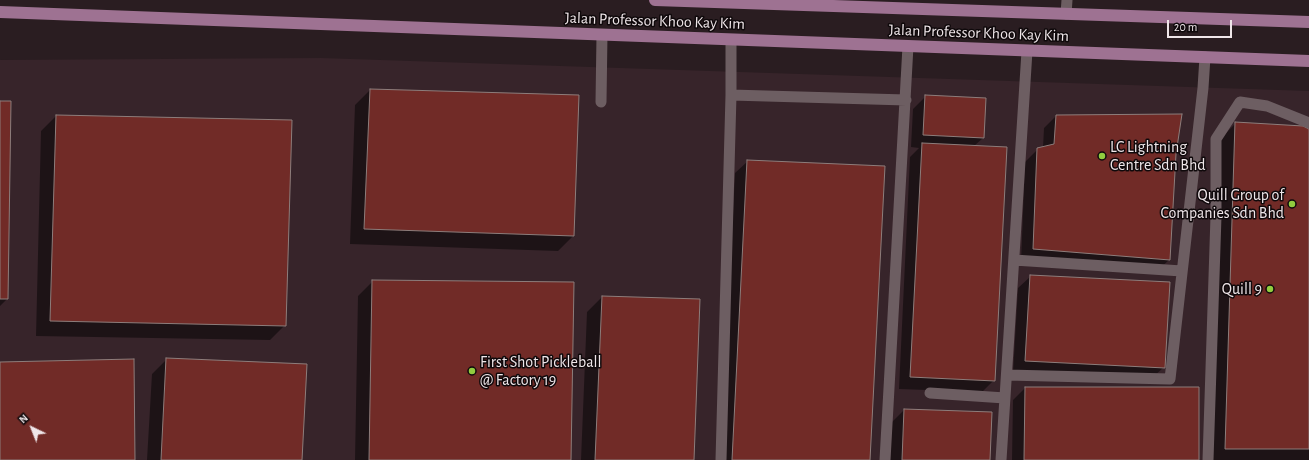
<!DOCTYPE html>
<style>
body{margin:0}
#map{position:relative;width:1309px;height:460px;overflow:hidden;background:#2a1d21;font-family:"Alegreya Sans",sans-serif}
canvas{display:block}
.north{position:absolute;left:12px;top:408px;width:40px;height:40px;-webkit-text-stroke:3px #0f090b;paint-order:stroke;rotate:317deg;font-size:11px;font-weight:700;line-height:16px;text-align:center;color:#efe6e9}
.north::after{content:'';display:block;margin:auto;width:14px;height:18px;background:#efe6e9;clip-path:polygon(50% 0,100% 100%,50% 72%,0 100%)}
.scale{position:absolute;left:1167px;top:20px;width:65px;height:18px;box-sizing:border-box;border:2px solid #efe6e9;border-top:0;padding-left:5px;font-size:12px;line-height:14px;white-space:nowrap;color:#efe6e9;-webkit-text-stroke:3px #0f090b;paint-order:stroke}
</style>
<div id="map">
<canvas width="1309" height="460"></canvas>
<div class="north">N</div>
<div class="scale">20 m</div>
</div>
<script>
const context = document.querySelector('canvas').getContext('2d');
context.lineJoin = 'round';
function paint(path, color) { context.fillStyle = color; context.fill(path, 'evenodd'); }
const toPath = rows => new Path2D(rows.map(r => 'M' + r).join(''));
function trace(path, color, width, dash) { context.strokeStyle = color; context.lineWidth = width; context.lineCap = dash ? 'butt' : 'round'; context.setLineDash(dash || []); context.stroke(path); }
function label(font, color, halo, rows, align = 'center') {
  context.font = font + ' "Alegreya Sans",sans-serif'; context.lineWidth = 3; context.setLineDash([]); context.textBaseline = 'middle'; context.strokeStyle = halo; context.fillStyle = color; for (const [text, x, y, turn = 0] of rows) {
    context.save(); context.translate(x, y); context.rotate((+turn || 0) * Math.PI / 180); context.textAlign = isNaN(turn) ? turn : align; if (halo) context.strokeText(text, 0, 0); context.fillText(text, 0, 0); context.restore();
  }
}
const built = toPath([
 [321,58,1309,91,1309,460,0,460,0,60]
]);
const shadow = toPath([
 [370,90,573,236,558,251,350,244,355,105],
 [926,96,983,138,974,146,994,380,982,392,899,389,910,157,919,148,911,147,913,109],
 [0,102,7,299,0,306],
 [56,116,285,325,270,340,36,336,41,131],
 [1056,116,1175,153,1169,260,1156,272,1021,262,1025,162,1038,149,1043,148,1044,128],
 [1236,123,1309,130,1309,460,1206,460,1215,144],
 [748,161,869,460,721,460,735,173],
 [1031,276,1164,367,1151,379,1013,373,1018,288],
 [373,281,570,460,355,460,358,296],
 [602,297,693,460,581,460,587,312],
 [167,359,301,460,147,460,152,374],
 [1025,388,1198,460,1012,460,1013,400],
 [904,410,989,460,890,460,892,422]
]);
const building = toPath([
 [370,89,579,95,574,236,364,229,370,89],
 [925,95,986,98,984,138,923,135,925,95],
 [0,101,11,101,8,299,0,299,0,101],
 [1182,114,1176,154,1170,260,1033,249,1037,148,1054,144,1056,115,1182,114],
 [56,115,292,120,286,326,50,321,56,115],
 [1235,122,1303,126,1309,129,1309,449,1225,449,1235,122],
 [922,143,1007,147,995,381,910,377,922,143],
 [747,160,885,166,870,460,732,460,747,160],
 [1030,275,1170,282,1165,368,1025,361,1030,275],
 [372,280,574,282,571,460,369,460,372,280],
 [602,296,700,299,694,460,595,460,602,296],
 [166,358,307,364,302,460,161,460,166,358],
 [134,359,135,460,0,460,0,362,134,359],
 [1025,387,1199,387,1199,460,1024,460,1025,387],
 [904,409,992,412,990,460,902,460,904,409]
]);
const lane = toPath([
 [1066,14,1067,0],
 [731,95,906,100],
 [601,102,602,35],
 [1014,260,1182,271],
 [1007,375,1170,379,1203,88,1205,57],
 [930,393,1005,398],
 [721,460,731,95,731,40],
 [885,460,908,46],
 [1001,460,1027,51],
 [1208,460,1216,216,1216,139,1240,102,1267,106,1309,123]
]);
const primary = toPath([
 [655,0,1309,22],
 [0,12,1309,61]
]);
const markers = [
 [1102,156,4,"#91cd3f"],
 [1292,204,4,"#91cd3f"],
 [1270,289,4,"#91cd3f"],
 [472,371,4,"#91cd3f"]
];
const streetNames = [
 ["Jalan Professor Khoo Kay Kim",655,21,2],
 ["Jalan Professor Khoo Kay Kim",979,33,2]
];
const poiNames = [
 ["LC Lightning",1110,147],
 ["Centre Sdn Bhd",1110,165],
 ["Quill Group of",1284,195,"right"],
 ["Companies Sdn Bhd",1284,213,"right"],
 ["Quill 9",1262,289,"right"],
 ["First Shot Pickleball",480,362],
 ["@ Factory 19",480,380]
];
paint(built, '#37242a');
paint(shadow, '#0007');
paint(building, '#712b27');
trace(building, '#8d7d7b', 1);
trace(lane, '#6d5e62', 11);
trace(primary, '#9e7292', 12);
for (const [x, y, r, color] of markers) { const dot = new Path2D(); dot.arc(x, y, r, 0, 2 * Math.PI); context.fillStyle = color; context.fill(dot); trace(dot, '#0f090b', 1.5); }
label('16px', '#efe6e9', '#0f090b', streetNames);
label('16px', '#efe6e9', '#0f090b', poiNames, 'left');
</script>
